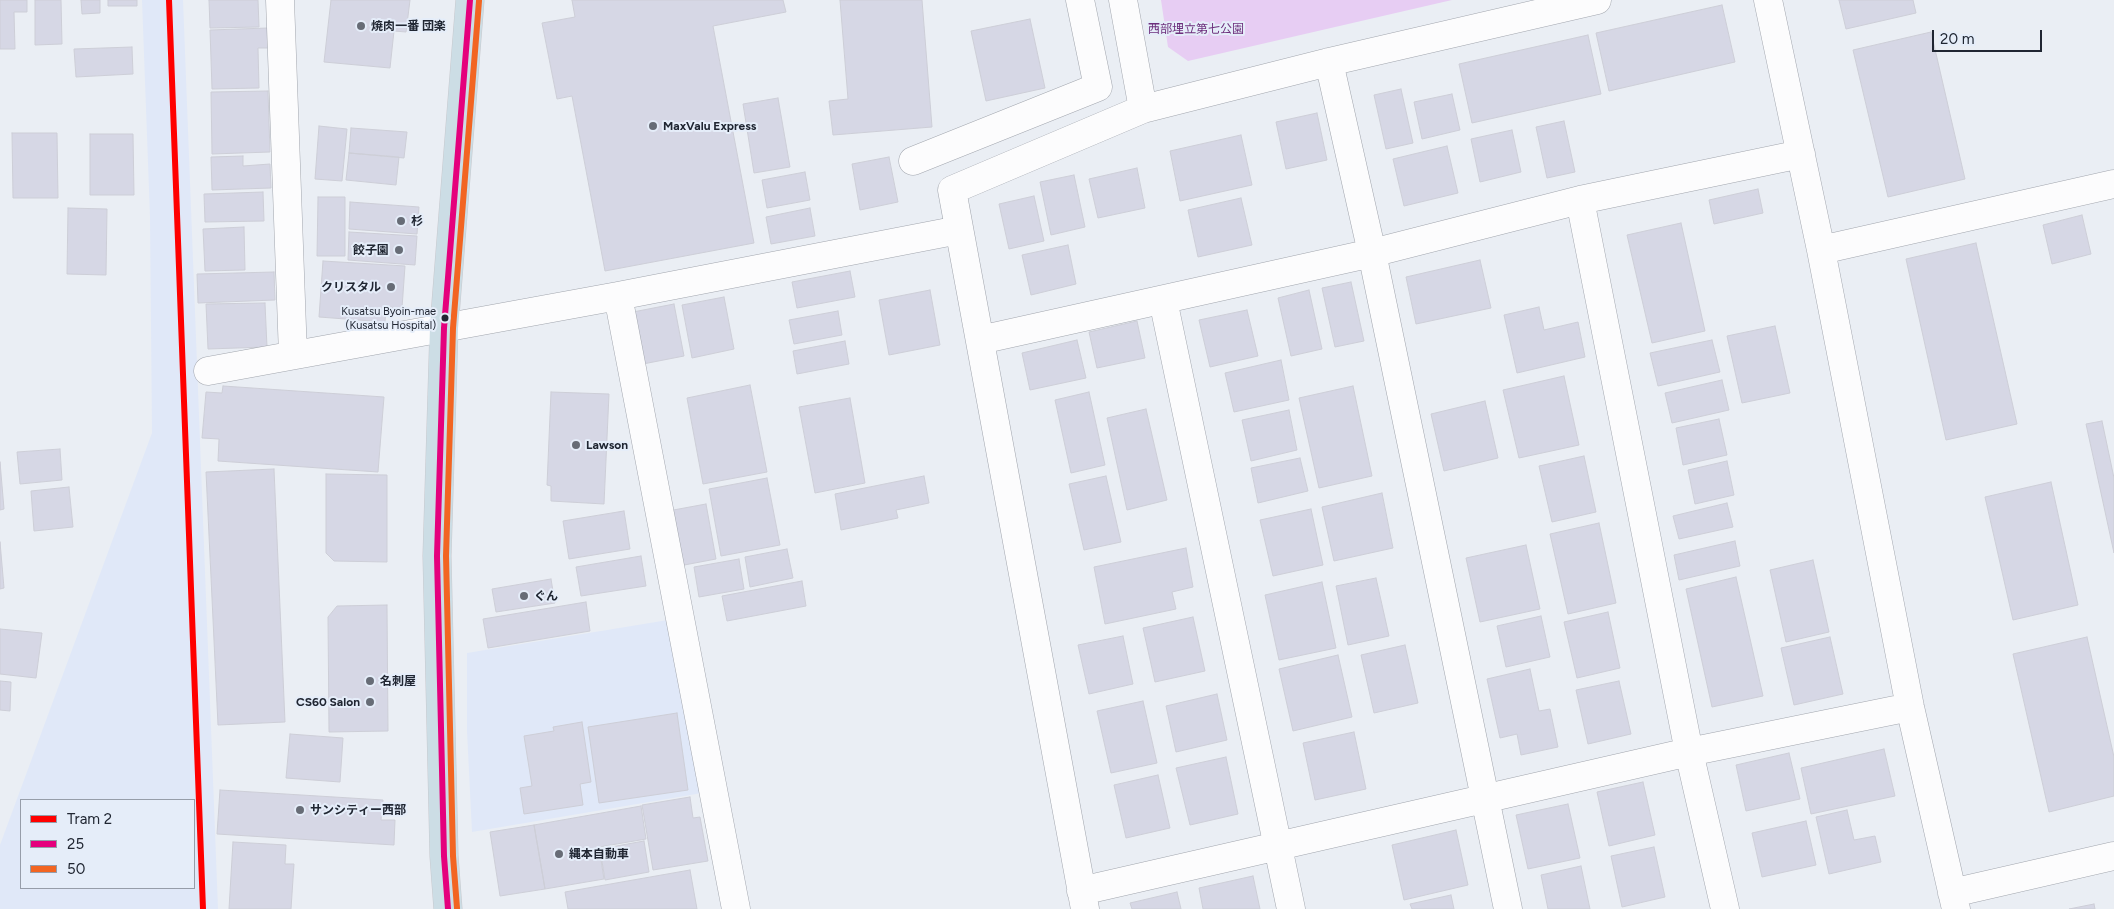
<!DOCTYPE html>
<meta charset="utf-8">
<style>
body{margin:0}
#map{position:relative;width:2114px;height:909px;overflow:hidden;background:#eaeef4;font-family:Figtree,sans-serif}
canvas{display:block}
.legend{position:absolute;left:20px;top:799px;width:175px;height:90px;box-sizing:border-box;background:#e5edf9;border:1px solid #969da9;margin:0;padding:6px 9px;list-style:none;font-size:15px;color:#202632}
.legend li{display:flex;align-items:center;gap:10px;height:25px}
.legend b{width:25px;border:1px solid #969da9}
.scale{position:absolute;left:1932px;top:30px;width:110px;height:22px;box-sizing:border-box;border:2px solid #202632;border-top:0;padding-left:6px;font-size:15px;line-height:18px;white-space:nowrap;color:#202632;-webkit-text-stroke:4px #e5edf9;paint-order:stroke}
</style>
<div id="map">
<canvas width="2114" height="909"></canvas>
<ul class="legend">
<li><b style="height:6px;background:#f00"></b>Tram 2</li>
<li><b style="height:6px;background:#e5007d"></b>25</li>
<li><b style="height:6px;background:#f26522"></b>50</li>
</ul>
<div class="scale">20 m</div>
</div>
<script>
const context = document.querySelector('canvas').getContext('2d');
context.lineJoin = 'round';
function paint(path, color) { context.fillStyle = color; context.fill(path, 'evenodd'); }
const toPath = rows => new Path2D(rows.map(r => 'M' + r).join(''));
function trace(path, color, width, dash) { context.strokeStyle = color; context.lineWidth = width; context.lineCap = dash ? 'butt' : 'round'; context.setLineDash(dash || []); context.stroke(path); }
function label(font, color, halo, rows, align = 'center') {
  context.font = font + ' Figtree,"Noto Sans JP",sans-serif'; context.lineWidth = 4; context.setLineDash([]); context.textBaseline = 'middle'; context.strokeStyle = halo; context.fillStyle = color; for (const [text, x, y, turn = 0] of rows) {
    context.save(); context.translate(x, y); context.rotate((+turn || 0) * Math.PI / 180); context.textAlign = isNaN(turn) ? turn : align; if (halo) context.strokeText(text, 0, 0); context.fillText(text, 0, 0); context.restore();
  }
}
const built = toPath([
 [142,0,183,0,218,909,0,909,0,845,152,433,150,217],
 [21,800,194,800,194,888,21,888],
 [668,620,702,793,472,832,467,731,467,653]
]);
const green = toPath([
 [1161,0,1452,0,1188,61,1168,47]
]);
const building = toPath([
 [0,0,27,0,27,12,14,12,15,49,0,49,0,0],
 [35,0,61,0,62,44,35,45,35,0],
 [81,0,100,0,100,13,82,14,81,0],
 [108,0,137,0,137,6,108,6,108,0],
 [209,0,258,0,259,27,210,28,209,0],
 [331,0,410,0,406,32,394,31,390,68,324,62,331,0],
 [572,0,783,0,786,12,713,26,754,243,605,271,572,96,557,99,542,23,575,17,572,0],
 [840,0,922,0,932,127,833,135,829,101,848,99,840,0],
 [1839,0,1913,0,1916,13,1846,29,1839,0],
 [1722,5,1735,62,1609,91,1596,33,1722,5],
 [1030,19,1045,88,986,101,971,31,1030,19],
 [268,28,269,48,258,48,259,88,212,89,210,30,268,28],
 [1931,32,1965,179,1888,197,1853,50,1931,32],
 [1588,35,1601,94,1472,123,1459,64,1588,35],
 [132,47,133,74,76,77,74,49,132,47],
 [1401,89,1413,143,1386,149,1374,95,1401,89],
 [268,91,270,152,212,154,211,92,268,91],
 [1452,94,1460,130,1422,139,1414,102,1452,94],
 [778,98,790,167,754,173,743,104,778,98],
 [1317,113,1327,160,1286,169,1276,122,1317,113],
 [1564,121,1575,172,1547,178,1536,127,1564,121],
 [319,126,347,129,342,181,315,179,319,126],
 [351,128,407,132,404,158,349,153,351,128],
 [1512,130,1521,172,1480,182,1471,139,1512,130],
 [12,133,57,133,58,198,13,198,12,133],
 [90,134,133,134,134,195,90,195,90,134],
 [1241,135,1252,185,1180,201,1170,151,1241,135],
 [1447,146,1458,193,1404,206,1393,159,1447,146],
 [349,153,399,157,396,185,346,180,349,153],
 [243,156,243,166,270,164,271,188,212,190,211,157,243,156],
 [889,157,898,202,860,210,852,164,889,157],
 [1137,168,1145,208,1098,218,1089,179,1137,168],
 [805,172,810,200,767,208,762,180,805,172],
 [1074,175,1085,227,1051,235,1040,182,1074,175],
 [1758,189,1763,213,1714,224,1709,200,1758,189],
 [263,192,264,221,205,222,204,194,263,192],
 [1034,196,1044,241,1009,249,999,204,1034,196],
 [318,197,345,197,345,256,317,256,318,197],
 [1241,198,1252,245,1198,257,1188,210,1241,198],
 [350,202,419,207,417,234,349,229,350,202],
 [68,208,107,209,106,275,67,274,68,208],
 [810,208,815,236,771,244,766,217,810,208],
 [2082,215,2091,254,2052,264,2043,225,2082,215],
 [1681,223,1705,331,1652,343,1627,235,1681,223],
 [244,227,245,270,205,271,203,229,244,227],
 [349,232,417,236,415,265,348,260,349,232],
 [1976,243,2017,424,1946,440,1906,259,1976,243],
 [1068,245,1076,284,1031,295,1022,255,1068,245],
 [1480,260,1491,308,1416,324,1406,277,1480,260],
 [323,261,405,266,402,308,386,307,385,322,319,317,323,261],
 [850,271,855,297,797,308,792,282,850,271],
 [274,272,275,300,198,303,197,274,274,272],
 [1351,282,1364,341,1335,347,1322,288,1351,282],
 [930,290,940,345,889,355,879,300,930,290],
 [1309,290,1322,349,1291,356,1278,298,1309,290],
 [724,297,734,349,692,358,682,305,724,297],
 [265,303,267,347,208,349,206,304,265,303],
 [674,304,684,356,643,364,633,312,674,304],
 [1539,307,1544,330,1578,322,1585,357,1517,373,1504,315,1539,307],
 [1247,310,1258,356,1210,367,1199,320,1247,310],
 [838,311,842,335,794,344,789,320,838,311],
 [1137,321,1145,358,1097,368,1089,332,1137,321],
 [1775,326,1790,393,1742,403,1727,336,1775,326],
 [1077,340,1086,378,1030,390,1022,353,1077,340],
 [1712,340,1720,372,1658,386,1650,353,1712,340],
 [845,341,849,364,797,374,793,351,845,341],
 [1281,360,1289,400,1234,412,1225,373,1281,360],
 [1564,376,1579,445,1519,458,1503,390,1564,376],
 [1722,380,1729,410,1672,423,1665,393,1722,380],
 [750,385,767,472,703,484,687,398,750,385],
 [223,386,384,397,378,472,218,461,219,439,202,438,206,392,222,393,223,386],
 [1353,386,1372,476,1319,488,1299,398,1353,386],
 [551,392,609,394,604,504,551,501,551,486,547,485,551,392],
 [1089,392,1105,465,1071,473,1055,400,1089,392],
 [850,398,865,483,815,493,799,407,850,398],
 [1485,401,1498,458,1444,471,1431,414,1485,401],
 [1146,409,1167,500,1127,510,1107,418,1146,409],
 [1289,410,1297,450,1251,461,1242,420,1289,410],
 [1719,419,1727,455,1683,465,1676,428,1719,419],
 [2102,421,2114,478,2114,553,2086,424,2102,421],
 [60,449,62,480,20,484,17,452,60,449],
 [1584,456,1596,512,1552,522,1539,466,1584,456],
 [1300,458,1308,491,1258,503,1251,468,1300,458],
 [1727,461,1734,495,1695,504,1688,470,1727,461],
 [0,462,4,509,0,510,0,462],
 [274,469,285,722,218,725,206,472,274,469],
 [326,474,387,475,387,562,334,561,326,553,326,474],
 [924,476,929,503,896,510,898,518,841,530,835,494,924,476],
 [1106,476,1121,542,1084,550,1069,484,1106,476],
 [767,478,780,545,721,556,709,489,767,478],
 [2051,482,2078,605,2013,620,1985,497,2051,482],
 [69,487,73,527,34,531,31,491,69,487],
 [1382,493,1393,548,1334,561,1322,507,1382,493],
 [1727,503,1733,527,1679,539,1673,516,1727,503],
 [706,504,716,559,679,566,668,511,706,504],
 [1311,509,1323,565,1273,576,1260,520,1311,509],
 [624,511,630,549,569,559,563,521,624,511],
 [1599,523,1616,603,1568,614,1550,534,1599,523],
 [1735,541,1740,566,1679,580,1674,555,1735,541],
 [0,542,4,588,0,589,0,542],
 [1526,545,1540,609,1480,622,1466,558,1526,545],
 [1186,548,1193,587,1172,592,1176,609,1105,624,1094,567,1186,548],
 [787,549,793,578,750,587,745,557,787,549],
 [641,556,646,586,581,596,576,567,641,556],
 [739,559,744,589,699,597,694,567,739,559],
 [1813,560,1829,632,1786,642,1770,570,1813,560],
 [1736,577,1763,696,1712,707,1686,589,1736,577],
 [1376,578,1389,636,1348,645,1336,586,1376,578],
 [551,579,555,603,496,612,492,589,551,579],
 [802,581,806,606,727,621,722,596,802,581],
 [1322,582,1336,648,1279,660,1265,595,1322,582],
 [586,602,590,631,488,648,483,619,586,602],
 [387,605,388,731,329,732,328,617,337,606,387,605],
 [1608,612,1620,668,1577,678,1564,622,1608,612],
 [1541,616,1550,657,1506,667,1497,626,1541,616],
 [1193,617,1205,671,1155,682,1143,628,1193,617],
 [0,629,42,633,36,678,0,674,0,629],
 [1123,636,1133,684,1089,694,1078,645,1123,636],
 [1830,637,1843,694,1794,705,1781,648,1830,637],
 [2087,637,2114,757,2114,796,2049,812,2013,654,2087,637],
 [1405,645,1418,703,1374,713,1361,655,1405,645],
 [1338,655,1352,717,1293,731,1279,669,1338,655],
 [1530,669,1539,711,1550,709,1558,747,1521,755,1517,734,1500,738,1487,679,1530,669],
 [0,681,11,682,10,711,0,710,0,681],
 [1619,681,1631,734,1588,744,1576,690,1619,681],
 [1217,694,1227,740,1176,752,1166,706,1217,694],
 [1143,701,1157,763,1111,773,1097,711,1143,701],
 [677,713,688,790,599,803,588,727,677,713],
 [582,722,591,782,580,784,583,805,524,814,520,788,532,786,524,736,554,731,553,727,582,722],
 [1354,732,1366,789,1315,800,1303,743,1354,732],
 [290,734,343,738,340,782,286,778,290,734],
 [1884,749,1895,796,1811,814,1801,768,1884,749],
 [1789,753,1800,799,1746,811,1736,765,1789,753],
 [1226,757,1238,814,1190,825,1176,768,1226,757],
 [1158,775,1170,828,1126,838,1114,785,1158,775],
 [1643,782,1655,835,1609,846,1597,792,1643,782],
 [220,790,383,800,381,820,395,820,394,845,217,834,220,790],
 [690,797,693,818,700,817,708,861,653,870,642,805,690,797],
 [1568,804,1580,858,1528,869,1516,815,1568,804],
 [641,806,646,839,599,847,604,879,545,889,534,825,641,806],
 [1847,810,1854,840,1875,836,1881,862,1829,874,1816,817,1847,810],
 [1806,821,1816,865,1762,877,1752,833,1806,821],
 [534,825,545,889,500,896,490,832,534,825],
 [1456,830,1468,885,1404,900,1392,845,1456,830],
 [644,841,649,872,605,880,600,849,644,841],
 [233,842,286,845,285,864,294,864,291,909,229,909,233,842],
 [1654,847,1665,897,1622,907,1611,856,1654,847],
 [1581,866,1590,909,1548,909,1541,875,1581,866],
 [690,870,697,909,568,909,565,892,690,870],
 [1253,876,1260,909,1203,909,1199,888,1253,876],
 [1177,892,1181,909,1132,909,1130,903,1177,892],
 [1451,895,1454,909,1412,909,1410,904,1451,895],
 [2094,904,2095,909,2069,909,2094,904]
]);
const minor = toPath([
 [280,0,293,355],
 [1123,0,1143,109],
 [1768,0,1821,250,1910,707,1956,909],
 [1329,62,1372,253,1508,909],
 [913,161,1098,87,1080,0],
 [1580,200,1689,752,1725,909],
 [1821,250,2114,184],
 [618,296,736,909],
 [1163,300,1291,909],
 [980,340,1372,253,1580,200,1801,154],
 [208,371,618,296,959,230],
 [1081,891,1689,752,1910,707],
 [1952,893,2114,856],
 [1085,909,952,190,1143,109,1329,62,1597,0]
]);
const highway = toPath([
 [448,909,444,856,437,556,444,328,470,0]
]);
const bus1 = toPath([
 [448,909,444,856,437,556,444,328,470,0]
]);
const bus2 = toPath([
 [457,908,453,856,446,556,453,328,479,1]
]);
const tram1 = toPath([
 [169,0,203,909]
]);
const markers = [
 [361,26,5,"#676c76"],
 [653,126,5,"#676c76"],
 [401,221,5,"#676c76"],
 [399,250,5,"#676c76"],
 [391,287,5,"#676c76"],
 [445,318,4.5,"#202632"],
 [576,445,5,"#676c76"],
 [524,596,5,"#676c76"],
 [370,681,5,"#676c76"],
 [370,702,5,"#676c76"],
 [300,810,5,"#676c76"],
 [559,854,5,"#676c76"]
];
const busNames = [
 ["Kusatsu Byoin-mae",436,312],
 ["(Kusatsu Hospital)",436,326]
];
const poiNames = [
 ["焼肉一番 団楽",371,26],
 ["MaxValu Express",663,126],
 ["杉",411,221],
 ["餃子園",389,250,"right"],
 ["クリスタル",381,287,"right"],
 ["Lawson",586,445],
 ["ぐん",534,596],
 ["名刺屋",380,681],
 ["CS60 Salon",360,702,"right"],
 ["サンシティー西部",310,810],
 ["縄本自動車",569,854]
];
const parkNames = [
 ["西部埋立第七公園",1196,29]
];
paint(built, '#e0e8f8');
paint(green, '#e7cdf3');
paint(building, '#d6d7e5');
trace(building, '#cdced7', 1);
trace(minor, '#a2a6ae', 29);
trace(highway, '#c7c9ce', 29);
trace(minor, '#fcfcfd', 28);
trace(highway, '#ccdde5', 28);
trace(bus1, '#e5007d', 6);
trace(bus2, '#f26522', 6);
trace(tram1, '#f00', 6);
for (const [x, y, r, color] of markers) { const dot = new Path2D(); dot.arc(x, y, r, 0, 2 * Math.PI); context.fillStyle = color; context.fill(dot); trace(dot, '#e5edf9', 2); }
label('11px', '#202632', '#e5edf9', busNames, 'right');
label('bold 12px', '#202632', '#e5edf9', poiNames, 'left');
label('12px', '#6d2f7c', '#e5edf9', parkNames);
</script>
